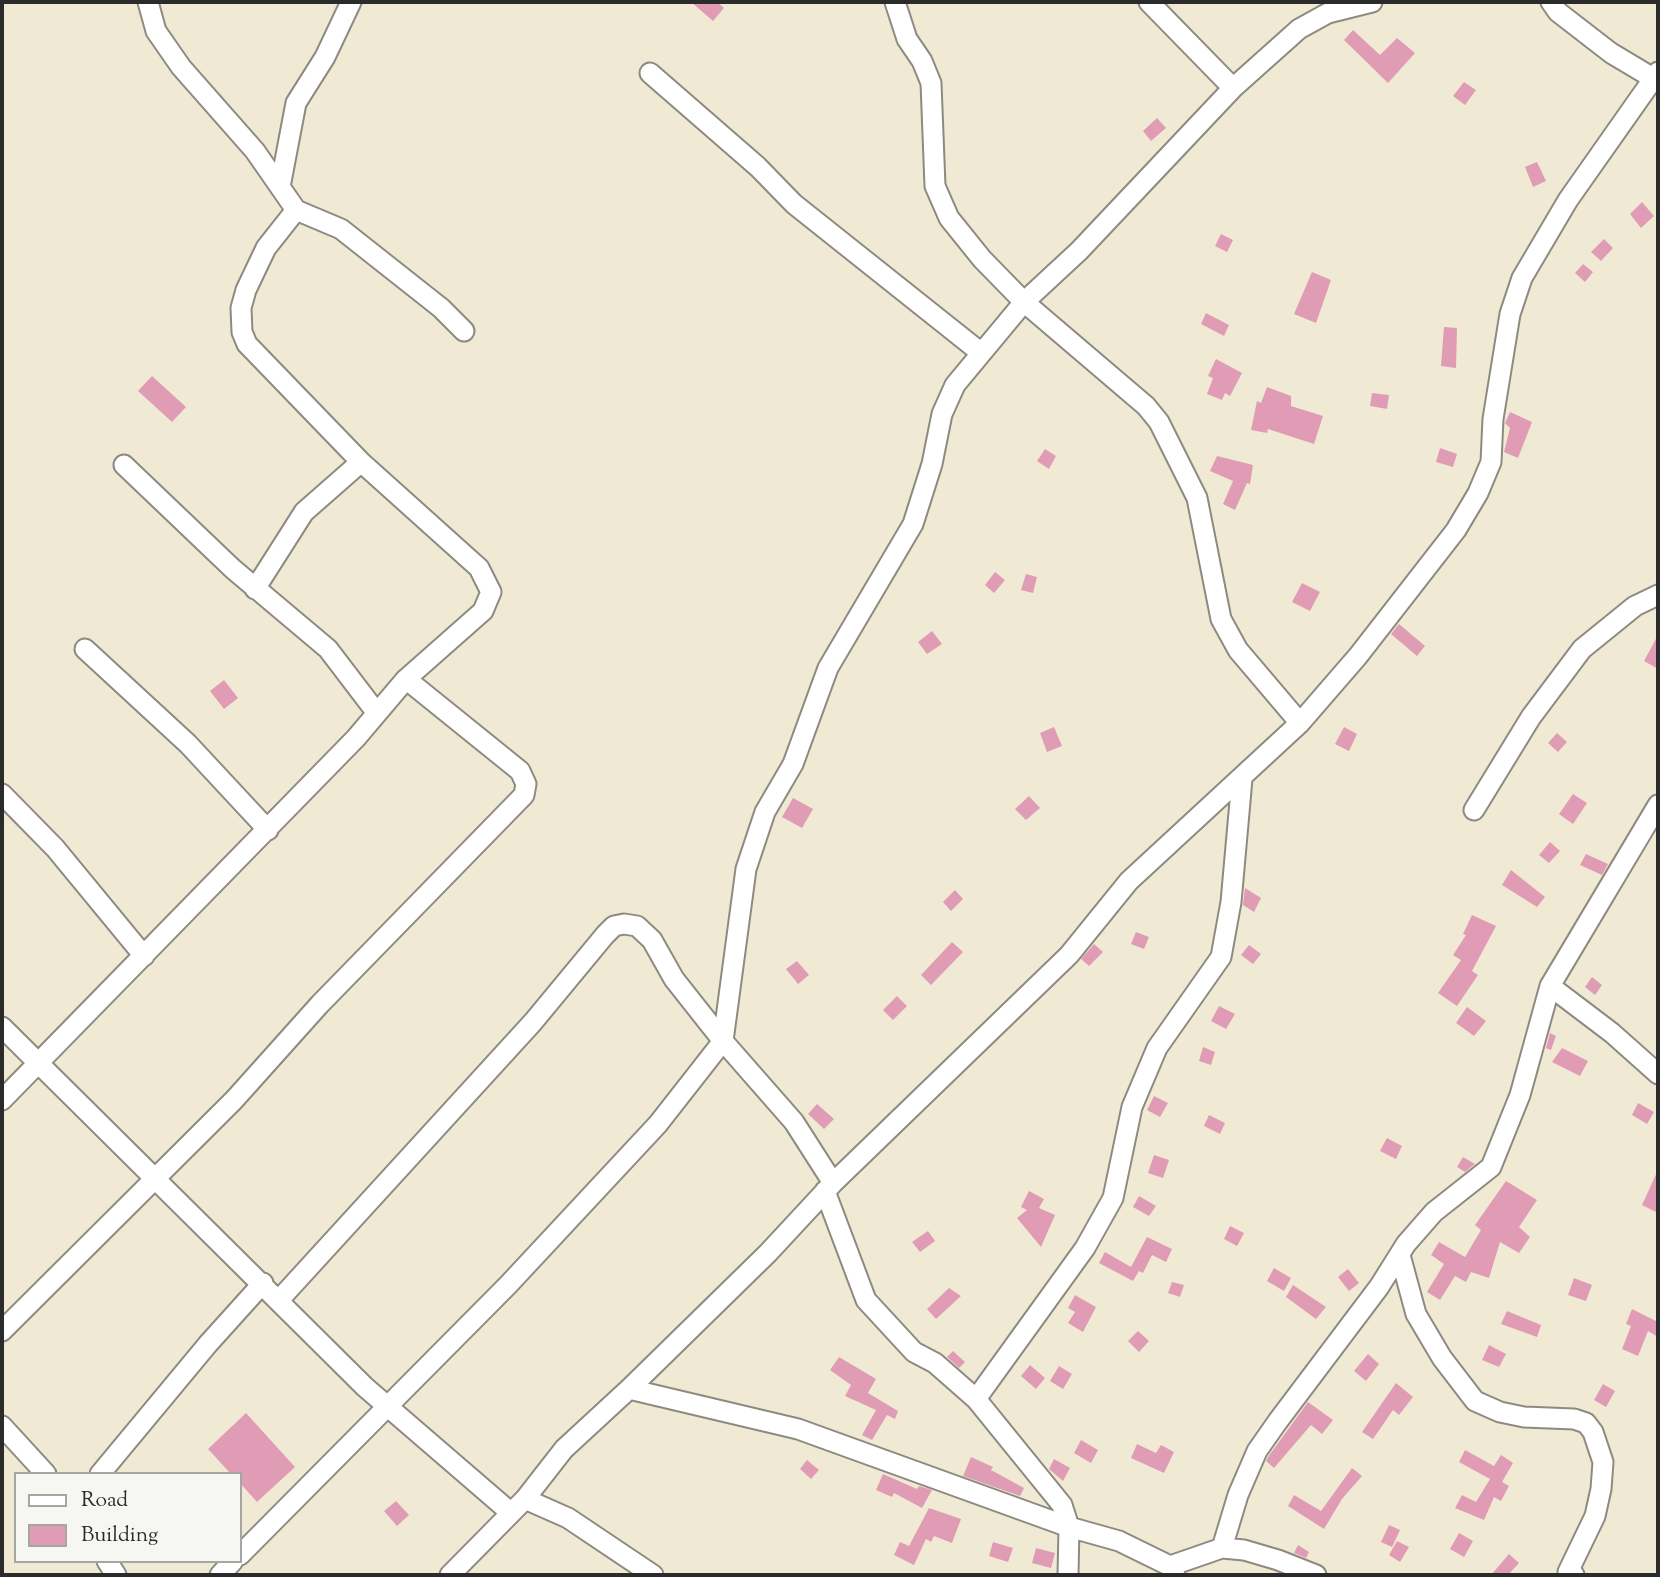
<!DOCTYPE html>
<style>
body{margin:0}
#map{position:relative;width:1660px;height:1577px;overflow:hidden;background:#f0ead5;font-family:"Sorts Mill Goudy",serif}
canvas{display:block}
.frame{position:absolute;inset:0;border:4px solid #2b2b2b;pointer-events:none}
.legend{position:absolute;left:14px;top:1472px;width:228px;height:91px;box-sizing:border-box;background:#f6f6f2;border:2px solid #a5a5a2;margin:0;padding:9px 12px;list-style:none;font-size:21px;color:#2b2b2b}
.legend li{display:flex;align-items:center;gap:14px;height:35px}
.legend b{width:35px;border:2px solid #a5a5a2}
</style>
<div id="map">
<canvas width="1660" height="1577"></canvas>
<div class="frame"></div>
<ul class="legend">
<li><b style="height:9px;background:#fff"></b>Road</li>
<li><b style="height:19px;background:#e09cb4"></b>Building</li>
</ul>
</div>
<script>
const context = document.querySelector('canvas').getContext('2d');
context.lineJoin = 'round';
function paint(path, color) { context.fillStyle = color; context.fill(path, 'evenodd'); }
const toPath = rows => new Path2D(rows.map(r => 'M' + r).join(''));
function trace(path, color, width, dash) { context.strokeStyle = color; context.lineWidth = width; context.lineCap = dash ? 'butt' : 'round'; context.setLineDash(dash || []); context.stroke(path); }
const building = toPath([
 [691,2,717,2,724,8,713,21],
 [1353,30,1380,55,1397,38,1415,53,1388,83,1344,40],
 [1464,82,1476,90,1465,105,1453,96],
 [1157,118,1166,128,1151,141,1143,131],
 [1537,162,1546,181,1533,187,1525,167],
 [1642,202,1654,216,1641,228,1630,214],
 [1221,234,1233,240,1227,252,1215,246],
 [1604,239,1613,248,1601,261,1591,252],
 [1583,264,1593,272,1585,282,1575,273],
 [1312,272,1331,280,1316,323,1294,314],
 [1206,313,1229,325,1224,336,1201,324],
 [1444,327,1457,328,1456,368,1441,366],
 [1216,359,1242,373,1230,396,1225,393,1222,400,1207,394,1213,378,1208,376],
 [152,376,186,407,172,422,138,391],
 [1267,387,1291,396,1291,406,1323,416,1314,444,1268,429,1267,433,1251,430,1257,401,1261,403],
 [1372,393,1389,395,1387,409,1370,406],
 [1510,412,1532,422,1518,458,1504,452,1510,428,1505,423],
 [1440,448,1457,454,1453,467,1436,462],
 [1045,449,1056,456,1049,469,1037,461],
 [1217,456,1253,465,1250,484,1247,483,1235,510,1223,504,1233,481,1210,471],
 [995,572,1005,580,994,593,985,585],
 [1026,574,1037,577,1033,593,1021,590],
 [1302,583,1320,592,1310,611,1292,602],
 [1399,624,1425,646,1417,656,1391,634],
 [932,631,942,644,927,654,918,642],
 [1658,635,1658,669,1644,661],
 [224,680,238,698,224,709,210,691],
 [1054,727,1062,746,1047,752,1040,733],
 [1344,727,1357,734,1349,751,1335,744],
 [1557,733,1567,742,1558,752,1548,743],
 [1573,794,1587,803,1573,824,1559,814],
 [1029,796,1040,808,1026,820,1015,809],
 [793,798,813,809,802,828,782,817],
 [1550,842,1560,851,1549,863,1539,855],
 [1586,854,1608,864,1602,875,1580,865],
 [1511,870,1545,897,1537,907,1502,885],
 [1245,888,1261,898,1254,912,1243,905],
 [955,890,963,899,951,911,943,902],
 [1472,915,1496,926,1472,971,1478,975,1457,1006,1438,993,1461,960,1453,955,1466,935,1463,934],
 [1136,932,1149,937,1144,949,1131,944],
 [952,942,963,952,931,985,921,975],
 [1094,944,1103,952,1089,966,1081,959],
 [1249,945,1261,954,1253,964,1241,955],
 [797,961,809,975,798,984,786,969],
 [1592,977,1602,985,1595,995,1585,987],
 [897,996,907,1006,893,1020,883,1010],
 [1219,1006,1235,1014,1226,1029,1211,1021],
 [1467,1007,1486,1021,1474,1036,1456,1023],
 [1550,1033,1556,1036,1551,1050,1546,1048],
 [1203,1047,1215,1052,1211,1065,1199,1061],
 [1562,1048,1588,1061,1580,1076,1552,1062],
 [1154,1096,1168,1103,1160,1117,1147,1110],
 [1638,1103,1654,1112,1647,1124,1632,1115],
 [817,1104,834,1119,824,1129,808,1114],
 [1209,1115,1225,1123,1220,1134,1204,1126],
 [1387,1138,1402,1146,1396,1159,1380,1151],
 [1154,1155,1169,1160,1163,1178,1148,1173],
 [1463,1157,1475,1164,1465,1172,1457,1167],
 [1658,1170,1658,1213,1642,1205],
 [1506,1181,1537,1200,1519,1227,1530,1237,1519,1253,1500,1242,1489,1278,1471,1272,1466,1282,1455,1276,1440,1300,1427,1292,1444,1264,1431,1255,1439,1242,1465,1257,1481,1230,1475,1225],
 [1029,1191,1044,1199,1039,1208,1055,1215,1041,1247,1017,1218,1027,1210,1021,1207],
 [1139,1196,1156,1206,1149,1216,1133,1207],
 [1230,1226,1244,1233,1237,1246,1224,1239],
 [928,1231,935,1241,920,1252,912,1242],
 [1147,1237,1172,1249,1166,1262,1152,1255,1143,1273,1139,1271,1133,1281,1099,1263,1105,1252,1131,1267],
 [1274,1268,1291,1278,1284,1291,1267,1281],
 [1348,1269,1359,1283,1349,1291,1338,1277],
 [1574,1278,1592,1285,1586,1301,1568,1295],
 [1172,1282,1184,1285,1180,1297,1168,1293],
 [1293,1285,1326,1307,1316,1319,1286,1297],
 [949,1288,961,1296,936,1319,927,1309],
 [1075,1295,1096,1307,1083,1332,1068,1323,1075,1312,1068,1308],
 [1632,1309,1658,1322,1658,1337,1648,1331,1638,1356,1622,1349,1631,1326,1626,1324],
 [1507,1311,1541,1325,1537,1337,1501,1324],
 [1138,1331,1149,1341,1139,1352,1128,1341],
 [1489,1345,1506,1354,1499,1367,1482,1360],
 [953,1351,965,1362,959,1368,947,1357],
 [1368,1354,1379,1364,1366,1381,1354,1371],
 [839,1357,876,1379,868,1393,898,1411,895,1419,887,1415,872,1440,862,1435,876,1410,845,1396,851,1385,830,1370],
 [1030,1365,1045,1378,1036,1389,1021,1376],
 [1059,1366,1072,1374,1063,1389,1050,1381],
 [1396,1383,1413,1397,1399,1415,1393,1410,1373,1439,1362,1432],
 [1603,1384,1615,1391,1606,1407,1594,1400],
 [1308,1402,1333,1420,1322,1434,1311,1425,1274,1468,1266,1461,1268,1457],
 [246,1413,295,1467,257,1502,240,1483,240,1474,231,1474,208,1449],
 [1081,1440,1098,1450,1091,1463,1074,1453],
 [1137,1444,1156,1453,1161,1445,1174,1452,1164,1473,1131,1458],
 [1465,1450,1494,1466,1501,1455,1513,1463,1502,1482,1509,1486,1501,1501,1494,1497,1484,1520,1455,1508,1462,1495,1476,1502,1490,1479,1459,1462],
 [971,1457,993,1467,991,1470,1024,1488,1020,1496,963,1476],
 [1054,1459,1070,1468,1063,1481,1049,1469],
 [807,1460,819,1470,811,1479,800,1469],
 [1352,1468,1362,1476,1342,1499,1324,1529,1288,1506,1294,1495,1321,1511],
 [883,1474,917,1489,919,1486,932,1490,922,1508,894,1493,892,1497,876,1490],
 [396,1501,409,1515,397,1526,384,1511],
 [929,1508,961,1519,952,1543,934,1536,931,1542,926,1539,914,1565,894,1555,900,1542,909,1546],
 [1389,1525,1400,1530,1392,1547,1381,1542],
 [1459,1533,1473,1541,1464,1557,1450,1549],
 [1397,1541,1409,1547,1400,1562,1389,1555],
 [993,1542,1013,1548,1008,1562,989,1556],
 [1298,1545,1309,1552,1306,1558,1294,1553],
 [1036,1548,1055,1553,1051,1568,1032,1563],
 [1509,1554,1519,1563,1508,1575,1491,1575]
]);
const minor = toPath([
 [1149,2,1233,88,1079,251,1024,302,1146,406,1159,422,1197,498,1221,619,1238,650,1300,723],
 [1551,2,1558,12,1611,53,1658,81],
 [650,73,758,167,794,204,980,352],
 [1233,88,1299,29,1328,13,1372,2],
 [280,187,296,103,325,57,351,2],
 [296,210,341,229,441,308,464,331],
 [124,465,233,569,328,649,376,712],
 [255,589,304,512,361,462],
 [85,649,188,744,268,830],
 [2,794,55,848,144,956],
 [1474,810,1531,717,1582,649,1635,606,1658,595],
 [1550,986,1612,1033,1658,1074],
 [2,1027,365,1387,510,1512],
 [2,1100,356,738,406,679,483,611,491,592,479,568,361,462,247,344,242,332,241,308,246,290,266,248,296,210,255,151,181,67,156,31,148,2],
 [833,1183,794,1122,723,1041,746,869,765,812,793,764,828,668,913,524,932,464,942,414,955,385,1024,302,982,259,949,218,935,186,931,83,922,61,907,39,895,2],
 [825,1191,866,1300,914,1352,935,1363,976,1399,1062,1505,1069,1527,1068,1575],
 [1400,1255,1416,1314,1442,1358,1475,1401,1500,1412,1524,1417,1574,1419,1586,1423,1593,1432,1603,1462,1601,1489,1595,1516,1568,1572,1574,1575],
 [2,1331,234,1100,320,1004,524,795,526,784,520,771,406,679],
 [629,1389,798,1429,1069,1527,1119,1541,1170,1566,1175,1575],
 [976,1399,1085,1248,1113,1198,1132,1107,1157,1048,1221,957,1231,902,1242,779],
 [2,1426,46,1474],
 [100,1474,208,1344,263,1283],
 [525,1499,568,1518,653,1575],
 [1222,1548,1244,1550,1278,1560,1316,1575],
 [240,1555,508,1285,658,1124,723,1041,674,979,652,940,637,926,624,924,614,926,605,935,533,1022,279,1300],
 [107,1561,116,1575],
 [1170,1566,1222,1548,1238,1495,1257,1451,1278,1421,1379,1287,1406,1244,1434,1212,1491,1167,1520,1095,1550,986,1658,805],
 [220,1575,233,1561],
 [450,1575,525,1499,564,1449,629,1389,768,1253,833,1183,1069,955,1129,881,1300,723,1358,656,1456,530,1478,493,1491,462,1493,419,1510,314,1522,278,1568,200,1658,72]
]);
paint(building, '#e09cb4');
trace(minor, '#8e8a80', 23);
trace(minor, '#fff', 19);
</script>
